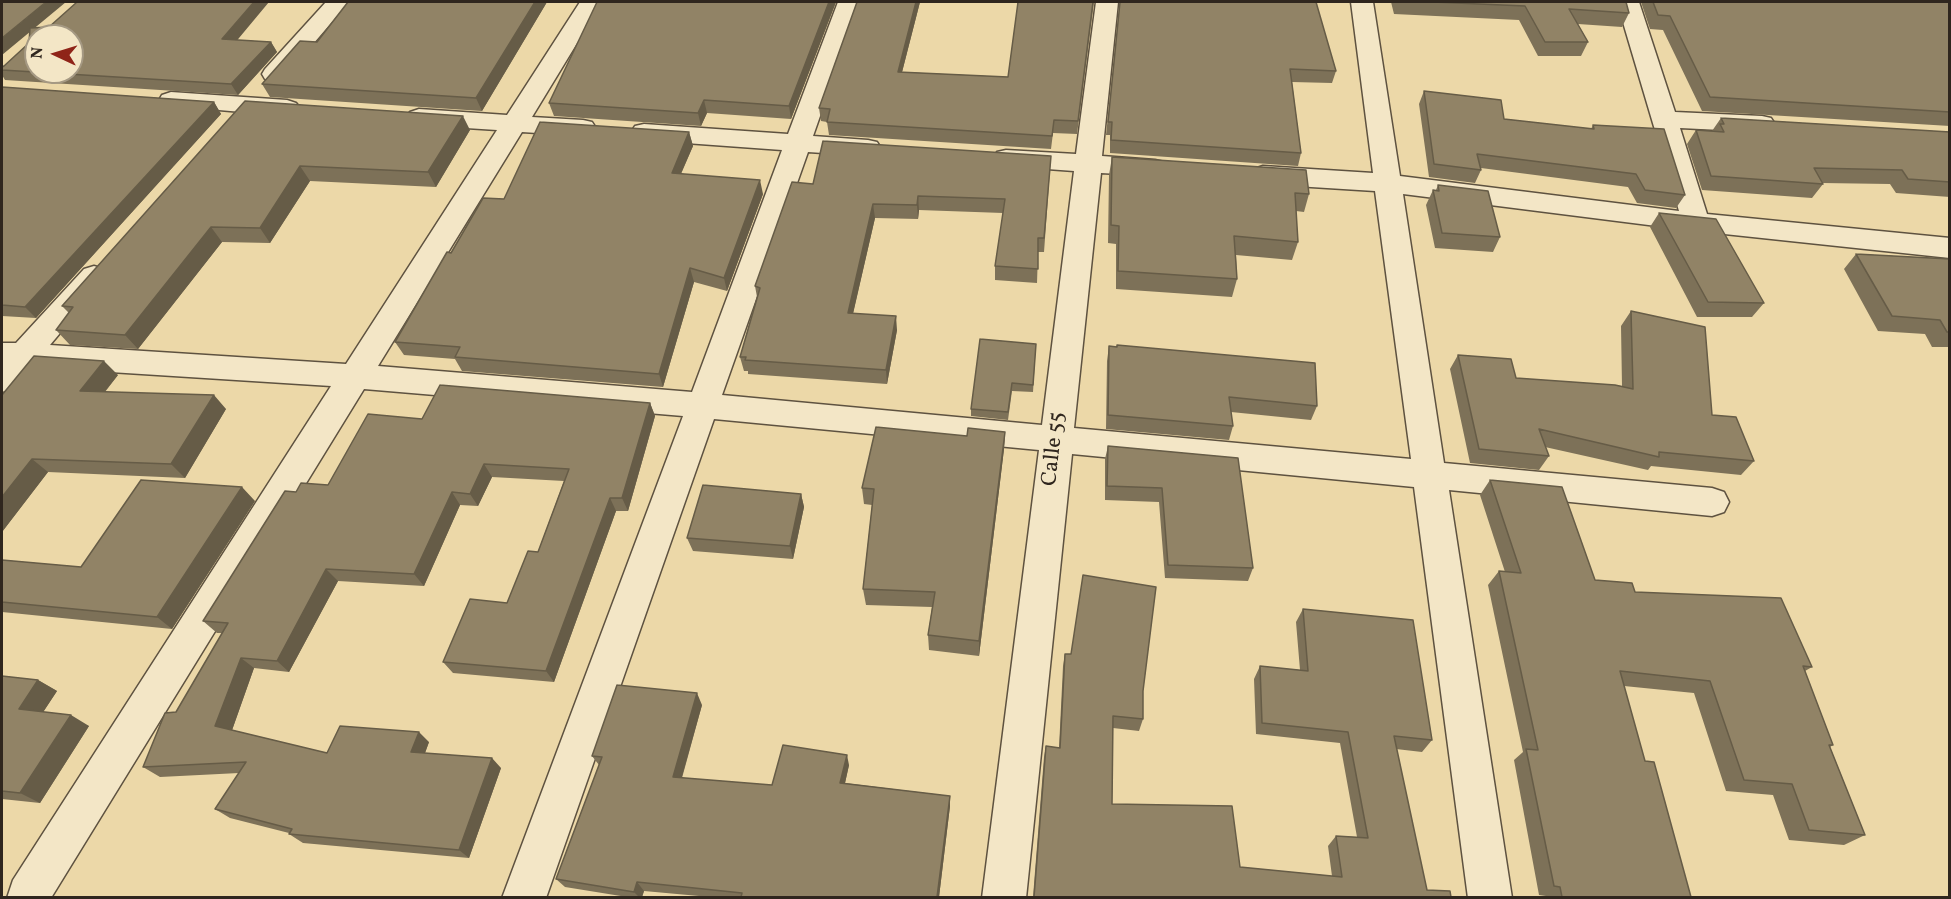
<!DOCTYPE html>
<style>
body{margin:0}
#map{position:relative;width:1951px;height:899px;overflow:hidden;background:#ecd8a8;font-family:Vollkorn,serif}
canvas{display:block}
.frame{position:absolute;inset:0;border:3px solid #2f261e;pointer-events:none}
.north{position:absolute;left:24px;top:24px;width:60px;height:60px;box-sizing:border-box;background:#f3e6c6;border:2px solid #a59983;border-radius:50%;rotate:274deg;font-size:16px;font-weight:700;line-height:24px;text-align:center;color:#2f261e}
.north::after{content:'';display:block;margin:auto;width:21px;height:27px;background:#8f2418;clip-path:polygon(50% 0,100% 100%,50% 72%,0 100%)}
</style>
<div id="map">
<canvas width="1951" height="899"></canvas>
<div class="frame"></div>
<div class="north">N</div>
</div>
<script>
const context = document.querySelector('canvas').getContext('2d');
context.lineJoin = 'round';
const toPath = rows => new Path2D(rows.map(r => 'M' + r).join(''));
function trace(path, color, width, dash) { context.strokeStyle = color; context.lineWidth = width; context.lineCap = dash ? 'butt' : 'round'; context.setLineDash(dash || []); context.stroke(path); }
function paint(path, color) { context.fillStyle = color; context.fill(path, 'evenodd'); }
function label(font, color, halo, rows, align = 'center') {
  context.font = font + ' Vollkorn,serif'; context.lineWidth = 5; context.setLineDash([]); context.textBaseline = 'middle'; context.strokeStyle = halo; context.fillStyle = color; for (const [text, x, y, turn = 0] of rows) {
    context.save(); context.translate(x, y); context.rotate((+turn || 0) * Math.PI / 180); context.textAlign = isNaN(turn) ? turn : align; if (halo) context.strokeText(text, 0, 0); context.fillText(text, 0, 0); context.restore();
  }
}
const minor = toPath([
 [326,2,349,2,283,79,274,81,265,79,262,74,265,69,326,2],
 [580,2,602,2,532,117,583,120,592,122,596,128,592,134,583,136,522,132,378,366,692,392,782,150,644,140,635,138,631,132,635,126,644,124,788,134,838,2,860,2,813,136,868,140,877,142,881,148,877,154,868,156,808,152,722,395,1042,425,1074,171,1006,166,997,164,993,158,997,152,1006,150,1076,154,1096,2,1118,2,1102,156,1155,160,1164,162,1168,168,1164,174,1155,176,1101,173,1074,428,1411,459,1375,191,1263,184,1254,181,1250,175,1254,169,1263,166,1373,173,1351,2,1373,2,1400,176,1679,211,1617,2,1639,2,1675,112,1762,116,1771,118,1775,124,1771,130,1762,132,1680,128,1707,214,1950,238,1950,258,1696,231,1403,194,1444,463,1712,488,1724,492,1729,502,1724,512,1712,516,1449,490,1512,898,1468,898,1414,487,1072,454,1026,898,982,898,1039,450,714,419,546,898,502,898,683,416,364,389,51,898,7,898,13,880,331,386,31,367,13,388,2,392,2,343,16,343,84,269,94,266,104,269,108,276,50,345,346,364,497,130,419,125,410,122,406,117,410,112,419,109,507,115,580,2],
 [171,92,287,100,296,103,300,108,296,113,287,116,162,105,159,100,162,95,171,92]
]);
const wall = toPath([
 [348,2,547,2,482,111,270,97,262,84,317,42],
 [836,2,791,119,707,113,701,126,554,116,549,103],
 [857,2,920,2,902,72,1008,77,1018,2,1097,2,1094,2,1077,134,1053,133,1051,149,829,135,827,122,821,121,819,108],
 [1120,2,1316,2,1336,71,1332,83,1292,82,1301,153,1298,166,1110,153,1110,135,1106,135],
 [1391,2,1626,2,1629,13,1622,27,1578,24,1588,42,1581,56,1538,56,1519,20,1394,14],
 [1641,2,1950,2,1950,126,1702,111,1663,30,1650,29],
 [35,28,271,42,277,52,238,95,5,80,2,75,2,67,4,66,29,43],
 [2,87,214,102,221,114,36,318,2,316],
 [1424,91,1504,119,1591,129,1593,125,1685,195,1676,208,1637,203,1628,187,1481,168,1481,170,1475,183,1429,177,1419,104],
 [245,101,470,130,436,187,310,181,270,243,222,242,138,349,70,345,56,330,69,313,62,306],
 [1721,118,1950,132,1950,197,1896,193,1890,184,1822,183,1823,184,1812,198,1702,190,1687,144,1696,130,1712,131],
 [689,132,693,146,681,174,763,194,727,291,694,282,663,387,462,371,455,359,404,355,395,342,451,253,504,199],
 [1051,156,1044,252,1038,252,1037,283,995,280,995,266,1003,213,919,210,918,219,875,218,853,313,897,330,887,384,748,374,748,371,744,371,740,357,757,297,755,286,813,184],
 [1112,157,1309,194,1304,212,1296,211,1298,242,1292,260,1236,255,1237,279,1232,297,1116,289,1116,244,1108,243,1109,175],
 [1438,185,1500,237,1493,252,1435,248,1426,205,1433,190,1436,190],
 [1659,213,1764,303,1752,317,1697,317,1650,227],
 [1856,254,1950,259,1950,347,1932,347,1925,334,1878,331,1844,269],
 [1631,311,1712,415,1754,461,1741,475,1651,466,1648,470,1545,447,1549,456,1539,470,1470,463,1450,369,1458,355,1516,378,1622,386,1621,326],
 [1036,344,1033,392,1012,391,1008,420,971,416,971,409],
 [1109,346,1317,406,1311,420,1231,412,1233,426,1229,440,1106,429,1107,361],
 [118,375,105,392,226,409,185,478,48,472,2,532,2,395],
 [650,403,655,416,628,511,616,511,554,682,453,673,443,662,507,603,538,552,564,481,492,477,478,506,460,505,424,586,338,581,289,672,254,668,232,730,327,753,429,742,425,753,501,768,469,858,303,843,289,834,289,833,230,818,215,809,239,773,160,777,143,767,223,633,217,633,203,621,296,492,328,485,422,419],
 [1005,432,1004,449,979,656,929,650,928,635,932,607,866,605,863,589,872,505,864,504,862,488,967,436],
 [1108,446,1238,458,1253,568,1248,581,1165,578,1159,502,1105,500,1105,459],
 [1490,480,1595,580,1635,592,1812,667,1805,671,1833,745,1830,747,1865,835,1844,845,1789,840,1773,795,1726,791,1694,693,1624,686,1645,761,1691,897,1546,897,1546,896,1539,895,1514,760,1523,752,1488,585,1499,571,1505,572,1480,495],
 [801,494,804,507,793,559,693,551,687,538],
 [255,501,172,629,2,612,2,560,81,567],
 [1303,609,1432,740,1422,752,1396,749,1427,890,1451,897,1033,897,1044,757,1046,746,1059,748,1063,666,1065,654,1143,691,1143,719,1139,731,1113,728,1112,804,1240,867,1332,876,1328,846,1336,836,1357,837,1340,743,1256,734,1254,679,1260,666,1300,670,1296,622],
 [2,676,38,680,57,691,43,712,89,726,40,803,2,799],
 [702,705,682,778,772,785,849,765,845,783,950,796,950,806,939,897,710,897,644,891,642,897,627,897,565,887,556,879,599,765,592,756]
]);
const shadedWall = toPath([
 [46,2,66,2,2,55,2,38],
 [254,2,269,2,229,50,222,39],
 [535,2,547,2,482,111,476,98],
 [829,2,836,2,791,119,789,106],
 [916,2,920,2,899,84,898,72],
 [271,42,277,52,238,95,231,84],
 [704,100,707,113,701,126,698,113],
 [214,102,221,114,36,318,25,307],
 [463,116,470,130,436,187,428,172],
 [689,132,693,146,675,187,672,173],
 [300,166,310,181,270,243,260,228],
 [760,180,763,194,727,291,724,278],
 [918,196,919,210,918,219,917,205],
 [873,204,875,218,850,327,848,313],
 [211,227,222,242,138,349,125,335],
 [690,268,694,282,663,387,659,374],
 [896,316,897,330,887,384,886,370],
 [104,361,118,375,94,405,80,391],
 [214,395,226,409,185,478,171,464],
 [650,403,655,416,628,511,622,498],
 [1005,432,1004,449,979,656,979,641],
 [32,459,48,472,2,532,2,497],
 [484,464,492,477,478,506,470,494],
 [242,487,255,501,172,629,157,617],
 [452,492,460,505,424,586,414,574],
 [801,494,804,507,793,559,790,546],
 [610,498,616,511,554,682,546,671],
 [326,569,338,581,289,672,277,661],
 [241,658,254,668,230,736,215,726],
 [38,680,57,691,38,720,19,709],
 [697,693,702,705,679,787,673,777],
 [71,715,89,726,40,803,20,793],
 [419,732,429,742,422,761,411,752],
 [847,755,849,765,843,792,840,783],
 [492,758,501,768,469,858,459,850],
 [950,796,950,806,939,897,937,897],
 [637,882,644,891,642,897,639,897,634,892]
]);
const building = toPath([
 [2,2,46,2,2,38,2,2],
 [77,2,254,2,222,39,271,42,231,84,2,70,2,67,4,66,29,43,30,28,49,27,77,2],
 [36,36,72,36,72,72,36,72,36,36],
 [348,2,535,2,476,98,262,84,300,41,317,42,348,2],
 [597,2,829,2,789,106,704,100,698,113,549,103,597,2],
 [857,2,916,2,898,72,1008,77,1018,2,1093,2,1078,121,1054,120,1052,136,827,122,830,109,819,108,857,2],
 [1120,2,1316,2,1336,71,1290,69,1301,153,1111,140,1112,122,1108,122,1120,2],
 [1433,2,1626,2,1629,13,1569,9,1588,42,1545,42,1525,6,1433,2],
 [1653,2,1950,2,1950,112,1710,97,1670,16,1658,15,1653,2],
 [2,87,214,102,25,307,2,305,2,87],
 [1424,91,1501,100,1504,119,1594,129,1593,125,1664,129,1685,195,1645,190,1636,174,1477,154,1481,170,1434,164,1424,91],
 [245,101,463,116,428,172,300,166,260,228,211,227,125,335,56,330,73,307,62,306,245,101],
 [1721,118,1950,132,1950,182,1908,179,1902,170,1814,168,1823,184,1711,176,1696,130,1724,132,1720,124,1724,124,1721,118],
 [540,122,689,132,672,173,760,180,724,278,690,268,659,374,455,357,460,347,395,342,447,252,451,253,483,198,504,199,540,122],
 [823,141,1051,156,1044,238,1038,238,1038,269,995,266,1005,199,918,196,917,205,873,204,848,313,896,316,886,370,745,360,746,357,740,357,760,288,755,286,792,182,813,184,823,141],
 [1112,157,1306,170,1309,194,1295,193,1298,242,1234,236,1237,279,1118,271,1119,226,1111,225,1112,157],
 [1438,185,1488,191,1500,237,1442,233,1433,190,1439,191,1438,185],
 [1659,213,1716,219,1764,303,1708,302,1659,213],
 [1856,254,1950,259,1950,332,1947,332,1940,320,1892,316,1856,254],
 [1631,311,1705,327,1712,415,1736,417,1754,461,1659,452,1659,457,1539,429,1549,456,1479,449,1458,355,1511,359,1516,378,1615,385,1633,389,1631,311],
 [980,339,1036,344,1033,385,1012,383,1008,412,971,409,980,339],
 [1117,345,1315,363,1317,406,1229,397,1233,426,1108,415,1109,346,1117,347,1117,345],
 [34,356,104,361,80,391,214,395,171,464,32,459,2,497,2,395,34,356],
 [440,385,650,403,622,498,610,498,546,671,443,662,470,599,507,603,528,551,538,552,569,469,484,464,470,494,452,492,414,574,326,569,277,661,241,658,215,726,327,753,340,726,419,732,411,752,492,758,459,850,289,834,292,829,215,809,246,762,143,767,165,713,176,712,228,623,203,621,285,491,296,492,301,483,328,485,368,414,422,419,440,385],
 [876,427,967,436,968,428,1005,432,979,641,928,635,935,592,863,589,874,489,862,488,876,427],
 [1108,446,1238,458,1253,568,1168,565,1162,488,1107,486,1108,446],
 [141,480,242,487,157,617,2,602,2,560,81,567,141,480],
 [1490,480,1562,487,1595,580,1632,583,1635,592,1781,598,1812,667,1803,666,1833,745,1829,745,1865,835,1809,830,1792,784,1744,780,1710,681,1620,671,1645,761,1654,762,1691,897,1562,897,1560,887,1554,886,1526,749,1538,750,1499,571,1521,573,1490,480],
 [703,485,801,494,790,546,687,538,703,485],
 [1083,575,1156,587,1143,691,1143,719,1113,716,1112,804,1232,806,1240,867,1342,877,1336,836,1368,838,1348,732,1262,723,1260,666,1308,671,1303,609,1413,620,1432,740,1394,736,1427,890,1450,891,1451,897,1034,897,1046,746,1060,748,1065,654,1071,654,1083,575],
 [2,676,38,680,19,709,71,715,20,793,2,791,2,676],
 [617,685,697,693,673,777,772,785,783,745,847,755,840,783,950,796,937,897,741,897,742,893,637,882,634,892,556,879,602,757,592,756,617,685]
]);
const streetNames = [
 ["Calle 55",1055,449,-84]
];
trace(minor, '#5e5240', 3);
paint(minor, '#f3e6c6');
paint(wall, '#7d7158');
paint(shadedWall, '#665c47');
paint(building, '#918366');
trace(building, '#665c47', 1.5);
label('22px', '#2f261e', '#f3e6c6', streetNames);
</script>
